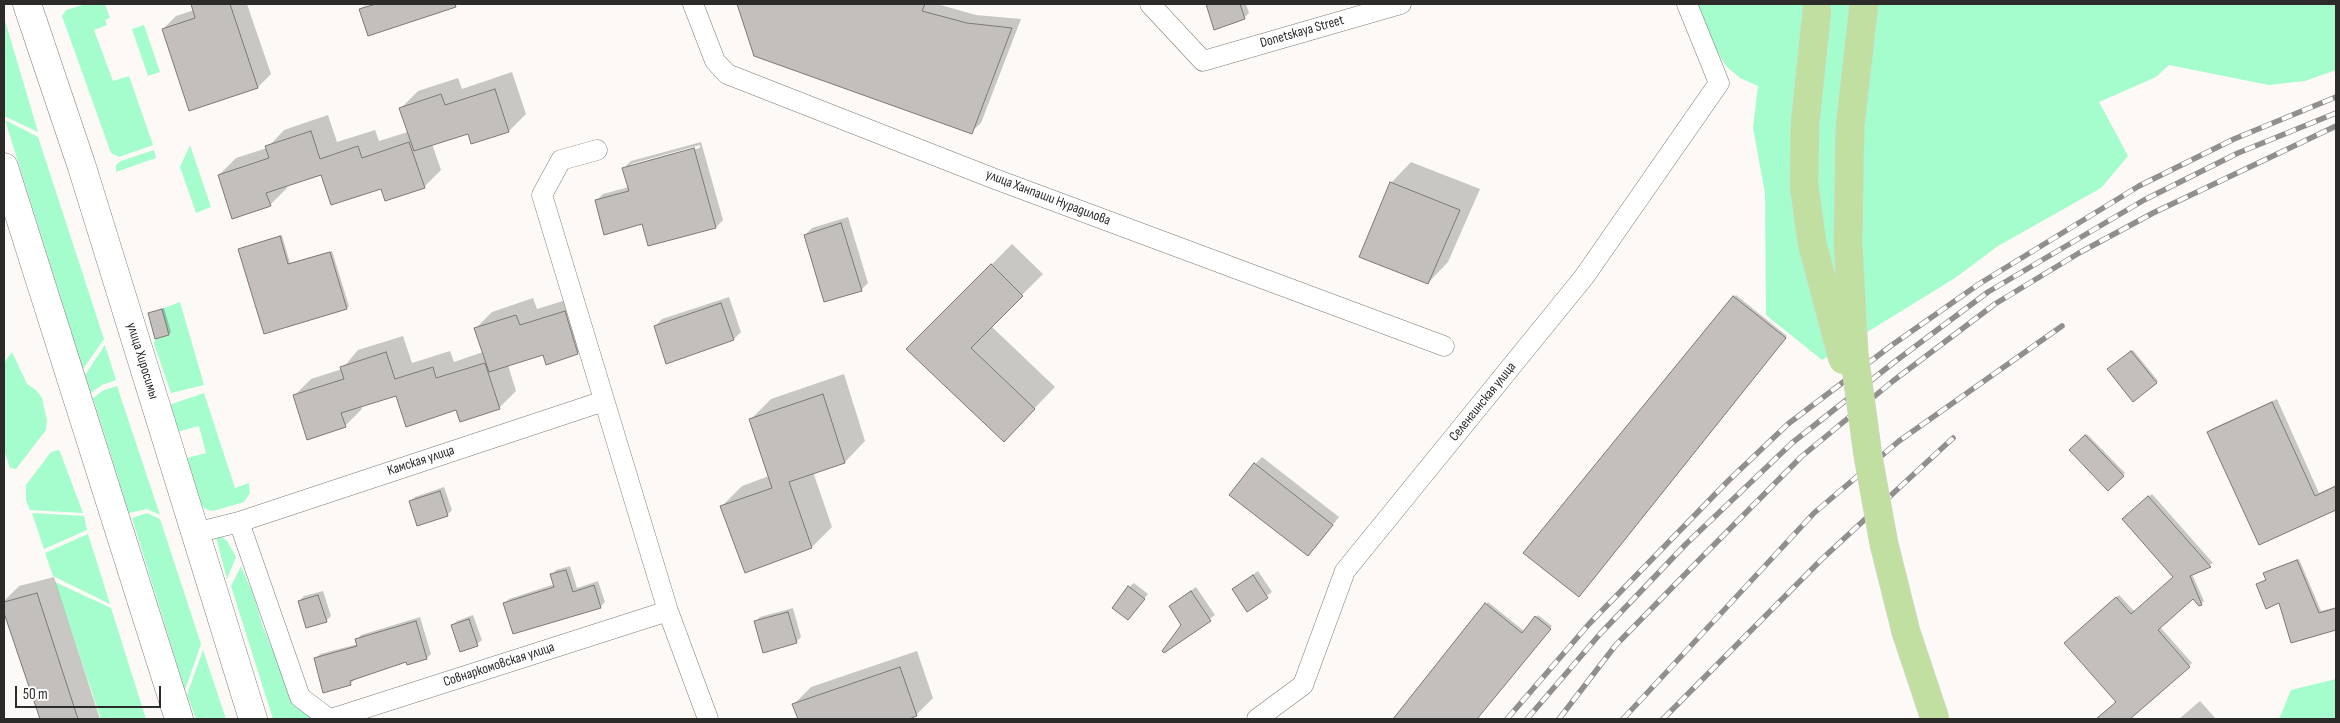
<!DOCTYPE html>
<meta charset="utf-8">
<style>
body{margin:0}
#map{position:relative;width:2340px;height:723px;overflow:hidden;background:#fcf9f6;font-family:"Sofia Sans Condensed",sans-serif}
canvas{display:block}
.frame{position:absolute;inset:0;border:5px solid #2c2b2a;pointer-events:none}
.scale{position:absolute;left:15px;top:686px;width:146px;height:22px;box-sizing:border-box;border:2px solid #2c2b2a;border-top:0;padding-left:6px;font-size:15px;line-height:18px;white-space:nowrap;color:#2c2b2a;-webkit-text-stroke:4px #fff;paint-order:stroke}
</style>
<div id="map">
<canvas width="2340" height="723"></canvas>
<div class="frame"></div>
<div class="scale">50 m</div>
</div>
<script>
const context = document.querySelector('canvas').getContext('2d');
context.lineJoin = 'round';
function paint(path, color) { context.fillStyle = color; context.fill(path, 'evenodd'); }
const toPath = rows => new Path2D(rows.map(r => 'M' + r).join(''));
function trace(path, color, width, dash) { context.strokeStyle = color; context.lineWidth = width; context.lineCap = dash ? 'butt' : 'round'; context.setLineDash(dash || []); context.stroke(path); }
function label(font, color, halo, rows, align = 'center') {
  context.font = font + ' "Sofia Sans Condensed",sans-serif'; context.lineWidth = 5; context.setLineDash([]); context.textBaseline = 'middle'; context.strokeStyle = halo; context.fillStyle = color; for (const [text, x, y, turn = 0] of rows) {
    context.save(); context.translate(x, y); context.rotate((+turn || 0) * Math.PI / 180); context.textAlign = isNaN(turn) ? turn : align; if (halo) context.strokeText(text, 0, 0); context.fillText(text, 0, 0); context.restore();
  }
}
const green = toPath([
 [86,4,105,4,110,18,105,20,107,25,94,30,113,81,129,76,153,145,119,157,111,153,62,16,66,10],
 [1688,4,2336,4,2336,70,2305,81,2269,85,2169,65,2156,77,2099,102,2128,156,2101,188,1998,246,1955,278,1822,360,1766,315,1765,193,1753,128,1758,86,1740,78,1726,66],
 [4,17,38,132,4,116],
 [144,25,160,72,148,76,132,29],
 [5,120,38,137,104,339,83,369],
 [190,145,211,207,196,213,180,167],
 [154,150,156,158,116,172,116,165,121,161],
 [180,302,204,385,171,393,154,344,155,339,169,335,162,309],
 [105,345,116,380,102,385,91,393,85,375],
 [12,352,27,384,36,390,42,398,47,420,46,430,16,469,10,468,4,450,4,363],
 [117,386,160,515,147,509,129,513,93,398,104,390],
 [204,393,235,488,249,483,250,493,244,502,213,511,205,509,198,501,184,459,206,453,199,426,177,432,169,405],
 [59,450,62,457,83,513,30,510,26,500,26,485,51,452],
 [32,513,84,516,87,530,44,549],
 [147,513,160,519,201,644,185,690,132,518],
 [88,534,110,604,53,576,45,553],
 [216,537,222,537,227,541,236,557,227,579],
 [241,566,253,594,263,627,289,688,317,719,273,719,231,586],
 [55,582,111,608,146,719,101,719],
 [203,650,226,719,196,719,187,695],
 [2336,679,2336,719,2279,719,2291,690]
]);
const shadow = toPath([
 [192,4,247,4,271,74,258,87,163,29,176,16,194,10],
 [372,4,364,6,364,9,380,4,437,4,439,8,360,10,365,5],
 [738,4,937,4,976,15,1021,19,981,123,971,132,755,55],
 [1207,4,1246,4,1249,13,1244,18,1215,28],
 [512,72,526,114,509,131,469,132,432,144,441,170,424,187,382,188,322,173,286,185,287,188,270,205,219,175,236,158,267,148,284,130,328,115,337,142,375,130,379,141,408,132,401,108,418,91,458,78,462,89],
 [701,142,723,220,716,227,643,223,596,201,603,194,629,187,624,168,631,161],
 [700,145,700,148,631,167,631,164],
 [1411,162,1480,189,1448,262,1428,283,1391,183],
 [848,217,868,283,861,290,805,235,812,228],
 [282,235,290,263,332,251,349,306,347,308,240,249],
 [1012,244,1043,274,991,326,1055,387,1004,440,908,349],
 [582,295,594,336,577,353,544,353,508,365,516,391,499,408,457,409,397,394,361,406,362,409,345,426,294,396,311,379,342,369,358,350,403,336,412,363,450,351,454,362,483,352,475,329,492,312,533,298,537,309],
 [1736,295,1787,336,1581,593,1734,297],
 [729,297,741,332,734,339,655,326,662,319],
 [164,308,171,332,169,334,149,314],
 [2133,350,2158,381,2156,383,2111,367],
 [844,374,865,441,845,462,813,472,832,527,812,547,722,506,742,486,769,476,750,420,771,399],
 [2277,399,2319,493,2336,485,2336,508,2260,543,2208,432,2213,428],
 [2087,434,2125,473,2108,489,2070,450],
 [1262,457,1339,517,1315,548,1255,464],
 [444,487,452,510,447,515,410,502,415,497],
 [2152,494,2213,563,2192,574,2204,601,2201,604,2193,597,2160,627,2192,663,2128,719,2097,719,2118,702,2065,643,2119,595,2135,612,2175,577,2124,519],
 [2299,559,2321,611,2336,607,2336,629,2292,642,2280,602,2257,584,2267,579,2265,573,2267,571],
 [570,566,577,588,598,581,605,602,600,607,504,604,509,599,555,584,552,575,556,570],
 [1258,571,1272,592,1248,610,1233,589],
 [54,577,100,719,42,719,4,609,4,601,19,586],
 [1134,583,1148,594,1132,614,1129,587],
 [1196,587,1215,615,1164,651,1183,625,1170,606],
 [323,591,331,616,326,621,299,601,304,596],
 [1488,602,1524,631,1538,615,1552,626,1476,719,1395,719],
 [793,608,801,637,796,642,755,622,760,617],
 [473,615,482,640,477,644,452,626,457,621],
 [420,617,431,654,427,658,407,660,355,679,350,684,315,659,320,654,358,644,357,640,361,635],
 [917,651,933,698,916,715,905,719,799,719,794,704,811,687],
 [2200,701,2216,719,2179,719]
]);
const building = toPath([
 [191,4,230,4,258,88,189,111,162,29,195,18,191,4],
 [376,4,455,4,456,7,368,36,359,9,376,4],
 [737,4,925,4,922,11,967,23,1012,28,972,134,754,56,737,4],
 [1206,4,1240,4,1245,19,1214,30,1206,4],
 [495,89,509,132,471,144,468,134,414,151,399,108,441,94,445,105,495,89],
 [311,131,320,159,358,146,362,158,409,142,425,188,385,201,381,189,331,205,321,175,266,193,271,206,232,219,218,175,269,158,265,146,311,131],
 [694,148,716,228,648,246,642,224,604,235,595,200,629,191,622,168,694,148],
 [1390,182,1460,210,1428,284,1359,257,1390,182],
 [841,223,862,291,824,302,804,235,841,223],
 [280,236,288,264,330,252,347,309,264,334,238,249,280,236],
 [991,264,1023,296,971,348,1035,409,1004,442,906,349,991,264],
 [1733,296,1786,338,1579,597,1523,553,1733,296],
 [721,303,734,340,666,364,654,326,721,303],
 [162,309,169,335,155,339,148,313,162,309],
 [565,311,578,354,546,365,543,355,489,372,474,328,516,315,520,325,565,311],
 [2131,351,2157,383,2133,402,2107,369,2131,351],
 [386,352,395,379,433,367,436,378,485,363,500,409,460,422,456,410,406,427,396,396,341,413,346,427,307,440,293,395,344,379,340,367,386,352],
 [823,394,845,463,789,482,812,548,745,573,720,506,772,488,749,419,823,394],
 [2272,402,2315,496,2336,486,2336,510,2259,545,2207,432,2272,402],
 [2085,435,2124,476,2108,491,2069,450,2085,435],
 [1254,463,1333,525,1308,556,1229,495,1254,463],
 [440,491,448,516,417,526,409,501,440,491],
 [2148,496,2211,567,2190,576,2202,605,2199,606,2193,599,2158,630,2190,667,2130,719,2096,719,2116,702,2064,643,2116,597,2131,614,2173,577,2122,519,2148,496],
 [2297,560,2319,613,2336,608,2336,630,2291,643,2279,603,2266,609,2256,584,2266,580,2263,573,2297,560],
 [566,570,573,592,594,585,601,608,513,634,503,603,554,587,550,574,566,570],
 [1253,575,1268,598,1247,612,1232,589,1253,575],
 [1128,586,1145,599,1128,620,1112,608,1128,586],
 [1191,591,1211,621,1164,653,1162,651,1181,625,1169,606,1191,591],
 [37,593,78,719,40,719,4,613,4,602,37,593],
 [318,595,327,622,306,628,298,601,318,595],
 [1485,603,1522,633,1535,616,1551,629,1477,719,1393,719,1485,603],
 [788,612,797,643,763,653,754,621,788,612],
 [469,619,478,646,460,652,451,625,469,619],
 [416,621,427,659,407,665,406,662,350,681,351,685,323,693,314,658,357,646,355,639,416,621],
 [900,667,917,716,909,719,798,719,792,704,900,667]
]);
const minor = toPath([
 [693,4,715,61,727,74,995,179,1444,346],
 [1150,4,1203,61,1401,4],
 [597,150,561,160,542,195,668,611,708,719],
 [239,522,604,401],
 [195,533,239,522,300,697,329,719],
 [331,719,668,611],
 [1257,719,1303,685,1345,571,1584,277,1719,83,1687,4]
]);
const secondary = toPath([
 [27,4,82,167,253,719],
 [4,167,179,719]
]);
const rail = toPath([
 [1507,719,1589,624,1728,481,1788,424,1892,345,1979,284,2139,186,2234,139,2336,97],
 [1527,719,1600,634,1686,544,1792,443,1893,363,1988,292,2144,200,2238,153,2336,113],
 [1559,719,1615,646,1702,557,1801,457,1893,381,1995,304,2079,253,2153,213,2336,126],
 [1623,719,1814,513,1899,441,2062,326],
 [1663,719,1822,559,1953,438]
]);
const primaryBridge = toPath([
 [1864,4,1850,127,1848,243,1854,353,1868,456,1884,544,1906,632,1935,719],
 [1817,10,1805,124,1804,185,1812,243,1843,360]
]);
const streetNames = [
 ["Donetskaya Street",1302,32,-16],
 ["улица Ханпаши Нурадилова",1048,198,21],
 ["улица Хиросимы",142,361,73],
 ["Селенгинская улица",1483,402,-51],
 ["Камская улица",421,461,-18],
 ["Совнаркомовская улица",499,665,-18]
];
paint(green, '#a5fccd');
paint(shadow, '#0003');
paint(building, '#c3bfbd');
trace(building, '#7c7876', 1);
trace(minor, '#7e7b78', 21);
trace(secondary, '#7e7b78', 29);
trace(minor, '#fff', 20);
trace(secondary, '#fff', 28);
trace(rail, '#918f8d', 5.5);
trace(rail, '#fff', 4, [11]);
trace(primaryBridge, '#d5d5d4', 29, []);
trace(primaryBridge, '#c1dfa1', 28);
label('14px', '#2c2b2a', '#fff', streetNames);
</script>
